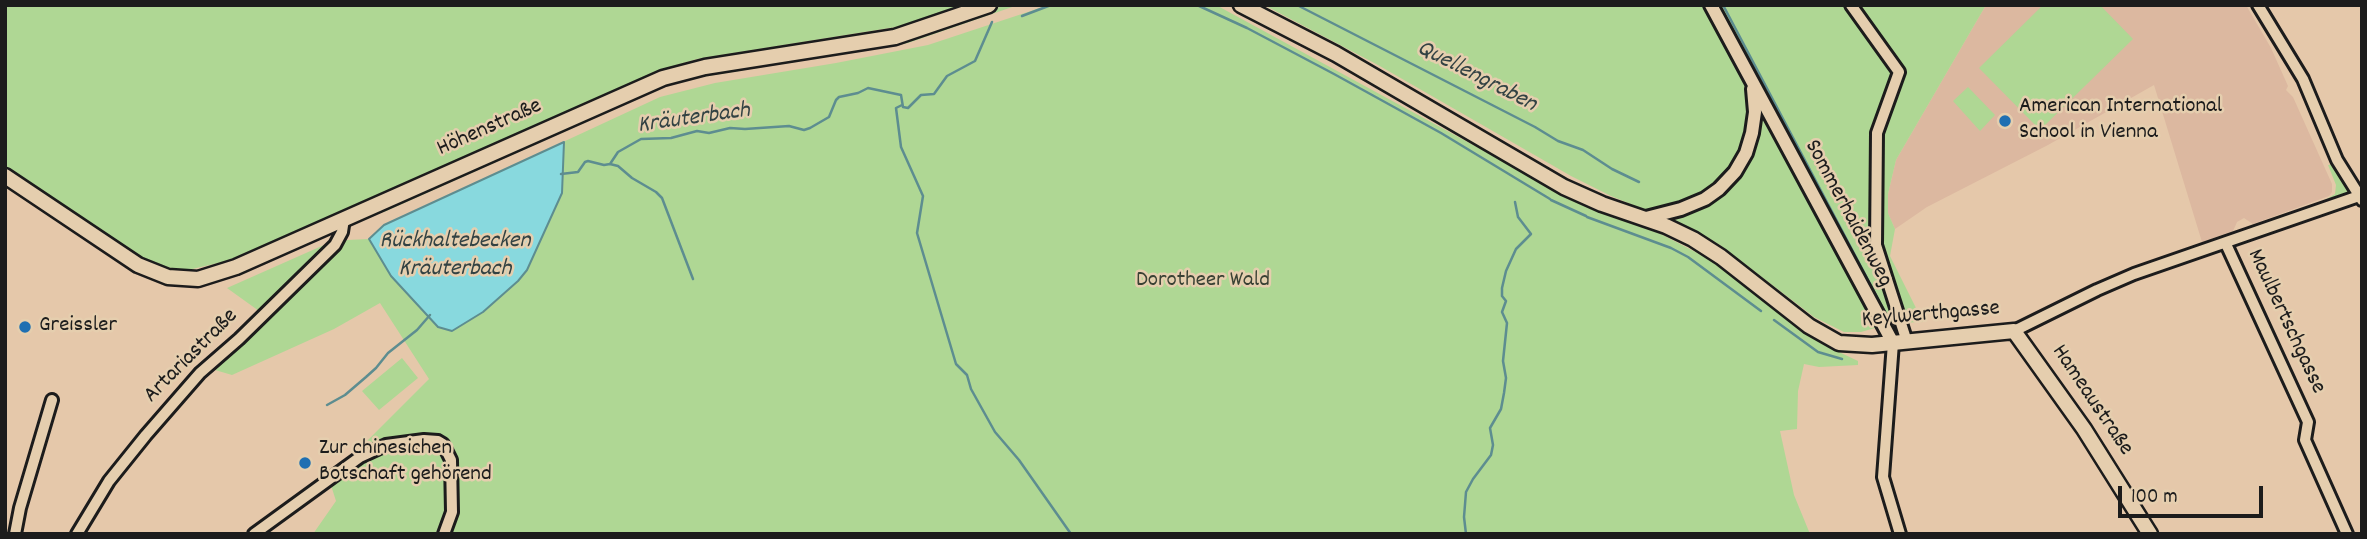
<!DOCTYPE html>
<meta charset="utf-8">
<style>
body{margin:0}
#map{position:relative;width:2367px;height:539px;overflow:hidden;background:#e5c8aa;font-family:Dekko,sans-serif}
canvas{display:block}
.frame{position:absolute;inset:0;border:7px solid #1c1c1c;pointer-events:none}
.scale{position:absolute;left:2118px;top:486px;width:145px;height:32px;box-sizing:border-box;border:4px solid #1c1c1c;border-top:0;padding-left:9px;font-size:21px;line-height:24px;white-space:nowrap;color:#1c1c1c;-webkit-text-stroke:5px #e5ceae;paint-order:stroke}
</style>
<div id="map">
<canvas width="2367" height="539"></canvas>
<div class="frame"></div>
<div class="scale">100 m</div>
</div>
<script>
const context = document.querySelector('canvas').getContext('2d');
context.lineJoin = 'round';
function paint(path, color) { context.fillStyle = color; context.fill(path, 'evenodd'); }
const toPath = rows => new Path2D(rows.map(r => 'M' + r).join(''));
function trace(path, color, width, dash) { context.strokeStyle = color; context.lineWidth = width; context.lineCap = dash ? 'butt' : 'round'; context.setLineDash(dash || []); context.stroke(path); }
function label(font, color, halo, rows, align = 'center') {
  context.font = font + ' Dekko,sans-serif'; context.lineWidth = 5; context.setLineDash([]); context.textBaseline = 'middle'; context.strokeStyle = halo; context.fillStyle = color; for (const [text, x, y, turn = 0] of rows) {
    context.save(); context.translate(x, y); context.rotate((+turn || 0) * Math.PI / 180); context.textAlign = isNaN(turn) ? turn : align; if (halo) context.strokeText(text, 0, 0); context.fillText(text, 0, 0); context.restore();
  }
}
const built = toPath([
 [1986,5,2246,5,2271,48,2288,86,2286,90,2293,97,2332,184,2332,192,2329,196,2253,224,2244,218,2237,222,2233,231,2202,242,2154,85,2048,145,1927,207,1895,229,1888,213,1888,194,1896,160]
]);
const green = toPath([
 [5,5,965,5,902,26,697,59,660,70,227,261,188,270,164,267,145,259,5,167],
 [1005,5,1018,5,908,43,690,79,666,86,384,212,384,210,636,95,685,77,880,45,925,35],
 [1049,5,1216,5,1587,207,1657,232,1709,259,1820,343,1858,361,1858,365,1819,367,1804,364,1798,391,1797,429,1780,431,1794,495,1810,534,313,534,336,501,329,479,429,379,380,303,334,329,232,375,215,370,347,240,369,239,384,225,660,97,715,83,836,63,928,45],
 [1264,5,1986,5,1896,160,1888,194,1888,213,1895,229,1890,256,1923,322,1892,323,1861,332,1844,332,1814,317,1720,245,1692,229,1611,196,1571,176,1378,65],
 [2043,5,2100,5,2133,39,2040,130,1979,68],
 [1968,87,1995,115,1980,131,1953,101],
 [2336,164,2348,186,2347,193,2318,204,2335,194,2336,185,2328,165],
 [324,245,259,311,227,288],
 [402,358,418,378,379,410,362,391]
]);
const water = toPath([
 [564,142,562,193,527,270,518,281,483,312,452,331,438,327,391,276,369,239,384,225,564,142]
]);
const stream = toPath([
 [1197,5,1247,28,1334,74,1441,133,1550,199],
 [1297,5,1535,127,1558,141,1583,150,1612,169,1639,182],
 [1723,5,1887,316],
 [1022,16,1051,5],
 [902,105,896,108,901,147,923,196,917,233,956,364,967,375,971,389,995,432,1019,460,1071,534],
 [610,164,618,166,632,178,656,192,662,198,693,279],
 [561,174,578,172,585,162,588,161,604,165,610,164,618,152,641,139,671,138,697,131,709,133,730,128,745,129,789,126,804,130,810,128,829,117,836,100,839,97,858,93,868,88,901,95,903,107,908,108,921,95,934,94,947,76,975,61,992,22],
 [1551,200,1586,216],
 [1587,217,1671,248,1688,257,1761,311],
 [1774,320,1818,352,1842,359],
 [327,405,345,395,366,377,376,368,388,353,417,330,430,315],
 [1466,534,1464,517,1466,492,1473,479,1491,455,1493,445,1490,428,1501,409,1504,393,1506,378,1503,361,1507,323,1502,312,1506,301,1502,296,1502,288,1506,271,1516,249,1531,234,1518,217,1515,202]
]);
const minor = toPath([
 [1851,5,1899,72,1877,133,1876,245,1907,342],
 [2258,5,2303,79,2337,160,2362,200],
 [2226,244,2308,422,2305,440,2347,534],
 [2014,331,2097,290,2134,274,2359,196],
 [1893,343,1883,477,1900,534],
 [15,534,20,508,52,400],
 [77,534,109,481,146,435,200,373,239,339,335,245,342,232,344,219],
 [254,534,360,457,386,445,424,440,438,441,443,444,451,460,452,512,444,534]
]);
const tertiary = toPath([
 [1711,5,1893,343],
 [1646,218,1681,209,1705,199,1719,189,1735,172,1746,153,1752,133,1755,112,1753,89]
]);
const secondary = toPath([
 [1241,5,1336,54,1564,187,1602,204,1666,226,1693,239,1721,257,1809,326,1839,343,1872,345,2014,331,2084,429,2150,534],
 [5,176,138,265,168,277,198,279,236,267,663,78,705,67,895,37,989,5]
]);
const markers = [
 [2005,121,7,"#1f6fb2"],
 [25,327,7,"#1f6fb2"],
 [305,463,7,"#1f6fb2"]
];
const poiNames = [
 ["American International",2019,108],
 ["School in Vienna",2019,134],
 ["Greissler",39,327],
 ["Zur chinesichen",319,450],
 ["Botschaft gehörend",319,476]
];
const streetNames = [
 ["Höhenstraße",490,129,-24],
 ["Sommerhaidenweg",1847,214,62],
 ["Keylwerthgasse",1931,316,-5],
 ["Maulbertschgasse",2285,322,65],
 ["Artariastraße",192,357,-45],
 ["Hameaustraße",2091,401,56]
];
const parkNames = [
 ["Dorotheer Wald",1203,282]
];
const waterNames = [
 ["Quellengraben",1476,78,27],
 ["Kräuterbach",694,120,-8],
 ["Rückhaltebecken",455,243],
 ["Kräuterbach",455,271]
];
paint(built, '#dcb8a0');
paint(green, '#afd794');
paint(water, '#88d9de');
trace(water, '#5d8d90', 2);
trace(stream, '#5d8d90', 2.5);
trace(minor, '#1c1c1c', 16);
trace(tertiary, '#1c1c1c', 18);
trace(secondary, '#1c1c1c', 19);
trace(minor, '#e5ceae', 10);
trace(tertiary, '#e5ceae', 12);
trace(secondary, '#e5ceae', 14);
for (const [x, y, r, color] of markers) { const dot = new Path2D(); dot.arc(x, y, r, 0, 2 * Math.PI); context.fillStyle = color; context.fill(dot); trace(dot, '#e5ceae', 2.5); }
label('23px', '#1c1c1c', '#e5ceae', poiNames, 'left');
label('23px', '#1c1c1c', '#e5ceae', streetNames);
label('23px', '#394134', '#e5ceae', parkNames);
label('italic 24px', '#324243', '#e5ceae', waterNames);
</script>
